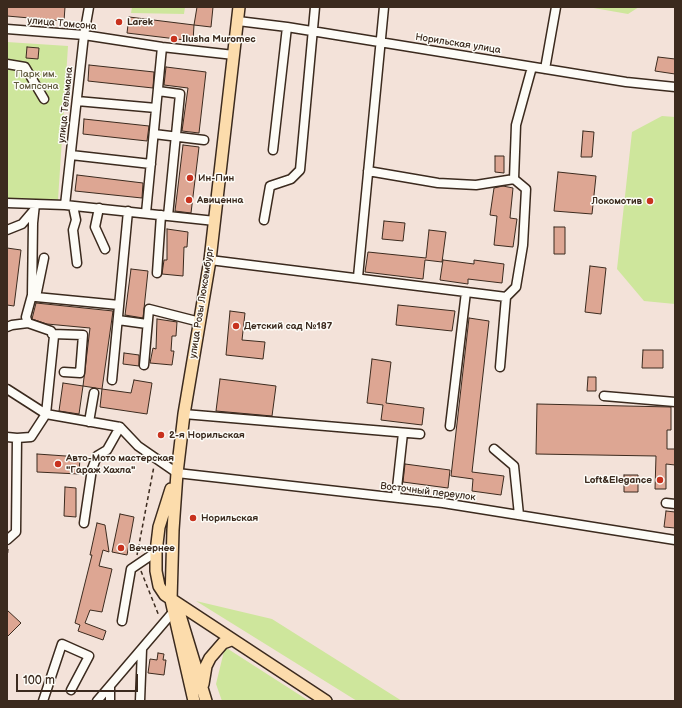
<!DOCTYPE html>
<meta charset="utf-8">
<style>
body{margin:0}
#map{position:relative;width:682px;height:708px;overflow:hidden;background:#f3e2d9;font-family:"Balsamiq Sans",sans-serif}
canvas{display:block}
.frame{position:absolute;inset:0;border:8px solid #3b2a1e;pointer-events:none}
.scale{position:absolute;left:16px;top:674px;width:122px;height:18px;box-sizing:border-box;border:2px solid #3b2a1e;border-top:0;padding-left:5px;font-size:12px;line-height:14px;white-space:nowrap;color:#3b2a1e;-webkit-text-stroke:3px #fdfcf7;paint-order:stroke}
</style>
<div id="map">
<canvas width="682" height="708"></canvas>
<div class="frame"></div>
<div class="scale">100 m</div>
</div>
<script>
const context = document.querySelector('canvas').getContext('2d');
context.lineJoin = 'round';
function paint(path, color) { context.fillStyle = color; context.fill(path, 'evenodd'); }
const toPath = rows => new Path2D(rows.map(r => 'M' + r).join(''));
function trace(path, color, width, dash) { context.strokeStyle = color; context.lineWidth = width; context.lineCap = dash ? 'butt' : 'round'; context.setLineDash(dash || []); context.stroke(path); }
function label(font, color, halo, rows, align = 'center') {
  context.font = font + ' "Balsamiq Sans",sans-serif'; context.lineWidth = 3; context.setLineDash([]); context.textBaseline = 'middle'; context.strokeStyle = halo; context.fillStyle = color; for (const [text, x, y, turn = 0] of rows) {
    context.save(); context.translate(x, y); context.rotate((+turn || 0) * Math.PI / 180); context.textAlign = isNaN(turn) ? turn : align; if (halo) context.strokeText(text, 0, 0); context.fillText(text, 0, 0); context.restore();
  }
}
const green = toPath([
 [132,7,185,7,184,14,131,13],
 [588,7,639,7,628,14],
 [7,42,68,46,58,200,7,206],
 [662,116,675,117,675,304,644,301,617,269,632,132],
 [196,601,272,619,402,701,357,701],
 [225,647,309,701,222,701,216,684]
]);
const building = toPath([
 [7,7,65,7,64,21,7,16,7,7],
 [197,7,213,7,211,27,194,25,197,7],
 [129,17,194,25,193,41,127,33,129,17],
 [27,47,39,48,38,59,26,58,27,47],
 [658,57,675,59,675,74,655,71,658,57],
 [89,65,154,72,153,88,88,81,89,65],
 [166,67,206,72,199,133,182,131,188,88,164,85,166,67],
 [84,119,149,126,147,141,83,134,84,119],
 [583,131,594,132,592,157,581,157,583,131],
 [183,145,199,147,191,213,175,211,183,145],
 [495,156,504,156,504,173,495,172,495,156],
 [558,172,596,176,592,214,554,211,558,172],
 [77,175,143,183,142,198,75,191,77,175],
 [503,186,513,188,510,218,517,219,513,247,494,245,497,216,490,215,494,188,503,186],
 [384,221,405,223,403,241,382,239,384,221],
 [554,227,565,227,565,254,554,254,554,227],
 [167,229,188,232,187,247,184,247,183,276,162,274,164,260,167,260,167,229],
 [429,230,446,232,442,262,425,260,423,279,365,272,368,252,426,258,429,230],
 [7,248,21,250,14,306,7,305,7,248],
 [443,260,474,264,474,260,504,264,502,283,468,279,468,284,440,280,443,260],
 [590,266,606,268,601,314,585,312,590,266],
 [131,269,148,271,143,318,125,315,131,269],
 [36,303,113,311,102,389,83,386,90,328,47,324,32,319,36,303],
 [398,305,455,311,452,331,396,325,398,305],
 [230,311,245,313,242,340,265,342,263,359,226,355,230,311],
 [469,318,489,321,472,472,504,476,501,495,472,491,473,479,451,476,469,318],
 [157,319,177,322,176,336,172,336,171,351,174,351,172,365,150,363,153,348,156,349,157,319],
 [643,350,663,350,663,368,642,368,643,350],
 [124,353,139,355,139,366,123,364,124,353],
 [372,359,391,362,386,403,424,408,422,425,381,420,383,405,367,403,372,359],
 [588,377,596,377,596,391,587,391,588,377],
 [220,379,276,386,272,416,216,411,220,379],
 [134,380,152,383,147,414,100,407,102,389,131,393,134,380],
 [63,383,83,386,79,414,59,411,63,383],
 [537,404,671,407,671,430,667,430,667,449,675,449,675,465,666,464,666,489,655,489,656,456,536,454,537,404],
 [37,454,80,457,79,474,37,472,37,454],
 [405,464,450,470,448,488,403,482,405,464],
 [624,475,638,475,638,492,624,492,624,475],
 [65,487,76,488,76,517,64,516,65,487],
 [666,511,675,512,675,528,664,527,666,511],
 [120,514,134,517,127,555,112,552,120,514],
 [97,523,105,525,109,552,103,550,99,566,112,569,102,612,90,610,85,623,106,631,103,640,78,631,80,625,75,623,92,555,90,555,97,523],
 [7,610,21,623,7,637,7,610],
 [158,653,164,654,163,660,166,660,164,675,148,673,150,659,157,660,158,653]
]);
const path = toPath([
 [137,555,154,466],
 [7,560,8,547],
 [141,571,159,616]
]);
const minor = toPath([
 [238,21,287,27,626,82,675,87],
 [7,29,84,35,162,47,234,55],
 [7,64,25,67,44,99],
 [545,69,556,7],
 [158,91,180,94,168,216],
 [77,101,156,108],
 [154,134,204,140],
 [273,150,287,27],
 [71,155,151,164],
 [368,171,438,183,476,185,514,179,516,125,532,67],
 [7,203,65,205,215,221],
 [35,204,33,223,32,295,36,297,119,305],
 [65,205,84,35,89,7],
 [73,206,76,220,73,230,77,263],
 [99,208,95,227,105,249],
 [146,213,162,47],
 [264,220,270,186,291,179,300,170,315,7],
 [7,230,22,224,34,210],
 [210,260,506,297,516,287,523,245,526,189,514,179],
 [157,273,161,215],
 [358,277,384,7],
 [32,295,26,317,28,323,51,331,54,336,46,414,120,427,138,446,177,473,443,503,675,540],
 [36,297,44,258],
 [118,320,147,324],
 [7,327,12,325,28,323],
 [52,334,83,335,80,373,64,372],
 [144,365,149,309,200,322],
 [500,367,506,297],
 [112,380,128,211],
 [7,389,46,414,31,437,17,438,16,532,7,540],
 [604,396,675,402],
 [184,414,420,434],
 [89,422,94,393],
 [450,426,466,292],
 [7,437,17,438],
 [494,449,514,466,519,515],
 [396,497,403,433],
 [666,503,675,504],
 [84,523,92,469,97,456,107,450,120,427],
 [122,621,131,569,156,552],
 [110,687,110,701],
 [43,701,62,644,89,656,71,690],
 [97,701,173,612],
 [140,701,142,649]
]);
const major = toPath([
 [171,489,159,527,156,552,156,571,159,586,165,595,326,701],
 [179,612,206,701],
 [203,684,206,666,210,658,223,643,231,640],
 [194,701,171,600,173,530,177,473,184,414,210,260,239,7]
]);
const markers = [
 [119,22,4,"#c8321e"],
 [174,39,4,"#c8321e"],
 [190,178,4,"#c8321e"],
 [189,200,4,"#c8321e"],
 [650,201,4,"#c8321e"],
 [236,326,4,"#c8321e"],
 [161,435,4,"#c8321e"],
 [58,464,4,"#c8321e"],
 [660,480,4,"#c8321e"],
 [193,518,4,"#c8321e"],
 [121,548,4,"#c8321e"]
];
const poiNames = [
 ["Larek",127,22],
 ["Ilusha Muromec",182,39],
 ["Ин-Пин",198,178],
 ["Авиценна",197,200],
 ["Локомотив",642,201,"right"],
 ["Детский сад №187",244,326],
 ["2-я Норильская",169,435],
 ["Авто-Мото мастерская",66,458],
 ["\"Гараж Хахла\"",66,470],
 ["Loft&Elegance",652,480,"right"],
 ["Норильская",201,518],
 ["Вечернее",129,548]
];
const streetNames = [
 ["улица Томсона",62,24,5],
 ["Норильская улица",458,44,9],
 ["улица Тельмана",66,105,-84],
 ["улица Розы Люксембург",202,303,-81],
 ["Восточный переулок",428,492,7]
];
const parkNames = [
 ["Парк им.",36,74],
 ["Томпсона",36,86]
];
paint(green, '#cee69c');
paint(building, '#dda693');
trace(building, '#3b2a1e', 1);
trace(minor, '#3b2a1e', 11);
trace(major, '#3b2a1e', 14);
trace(path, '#3b2a1e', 1.5, [4, 3]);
trace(minor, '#fdfcf7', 8);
trace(major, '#fcdcac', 11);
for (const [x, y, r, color] of markers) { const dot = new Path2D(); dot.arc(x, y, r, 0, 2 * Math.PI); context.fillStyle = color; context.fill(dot); trace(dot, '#fdfcf7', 1.5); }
label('bold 10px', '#3b2a1e', '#fdfcf7', poiNames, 'left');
label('10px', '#3b2a1e', '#fdfcf7', streetNames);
label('10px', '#60593e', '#fdfcf7', parkNames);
</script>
